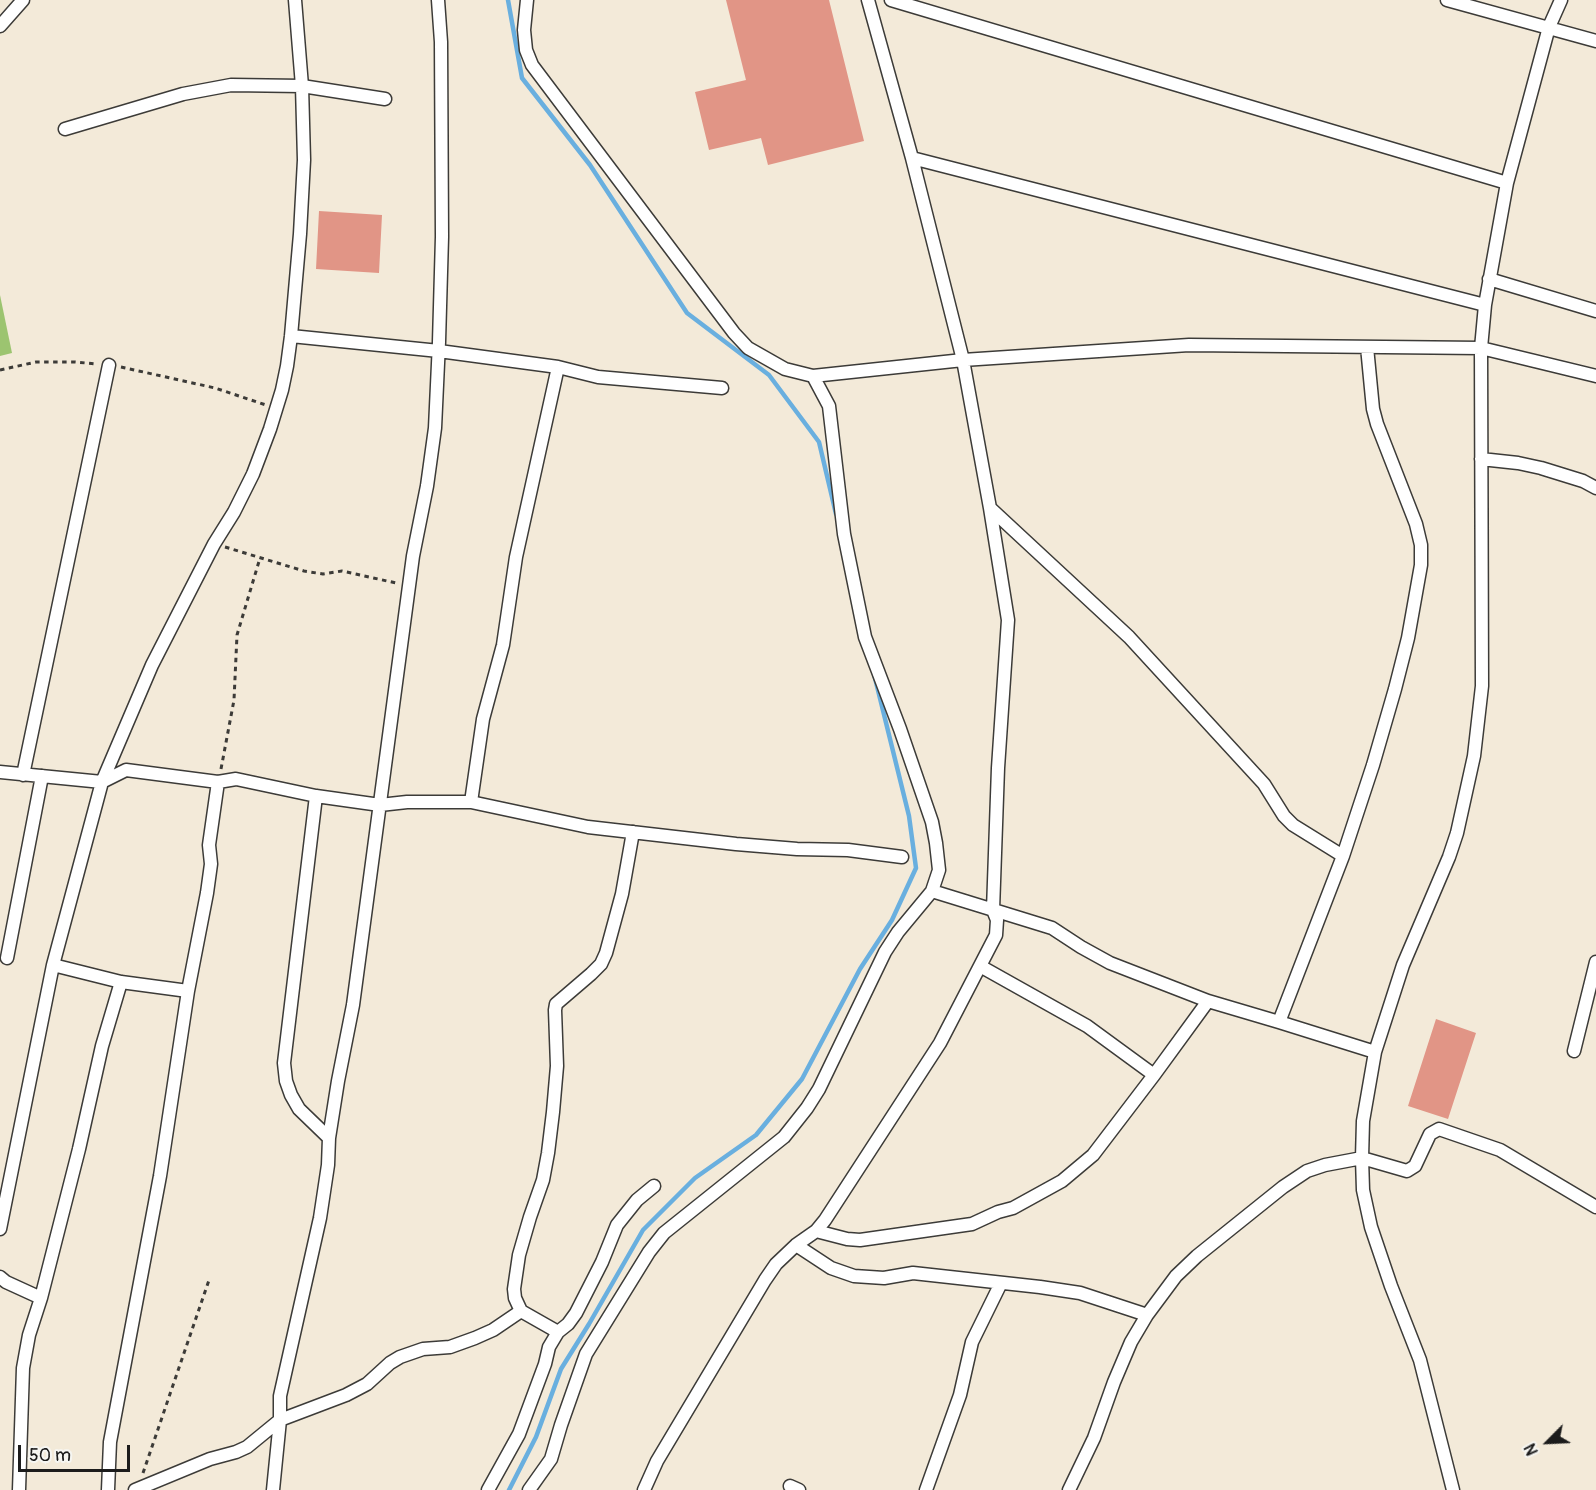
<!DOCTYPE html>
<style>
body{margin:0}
#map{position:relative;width:1596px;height:1490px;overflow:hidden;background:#f3ead9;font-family:Pangolin,sans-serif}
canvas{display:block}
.north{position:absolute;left:1518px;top:1412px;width:60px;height:60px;-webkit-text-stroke:4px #f6f6f2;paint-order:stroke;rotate:246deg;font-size:16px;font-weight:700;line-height:24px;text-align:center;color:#1c1c1c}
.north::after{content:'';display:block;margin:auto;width:21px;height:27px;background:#1c1c1c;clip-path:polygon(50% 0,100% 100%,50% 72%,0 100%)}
.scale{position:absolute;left:18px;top:1445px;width:112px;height:27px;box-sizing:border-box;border:3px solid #1c1c1c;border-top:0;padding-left:8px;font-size:18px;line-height:21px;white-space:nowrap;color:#1c1c1c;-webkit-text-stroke:4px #f6f6f2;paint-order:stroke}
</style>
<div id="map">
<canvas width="1596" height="1490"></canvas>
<div class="north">N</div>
<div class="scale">50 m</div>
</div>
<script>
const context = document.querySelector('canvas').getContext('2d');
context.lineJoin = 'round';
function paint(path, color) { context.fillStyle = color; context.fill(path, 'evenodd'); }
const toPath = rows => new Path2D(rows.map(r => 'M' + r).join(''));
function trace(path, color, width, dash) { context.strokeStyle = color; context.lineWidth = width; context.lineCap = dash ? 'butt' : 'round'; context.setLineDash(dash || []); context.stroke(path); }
const green = toPath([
 [0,295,12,353,0,356]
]);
const stream = toPath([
 [508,0,522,78,590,165,687,313,769,375,819,442,836,514],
 [509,1490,536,1437,561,1369,589,1324,643,1230,695,1178,756,1135,802,1079,860,969,892,920,916,868,909,816,874,674]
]);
const building = toPath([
 [726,0,829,0,864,141,768,165,761,138,709,150,695,92,746,80],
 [319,211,382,215,379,273,316,269],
 [1436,1019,1476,1033,1448,1119,1408,1106]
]);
const path = toPath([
 [121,367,215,388,266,405],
 [0,370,36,362,75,362,97,364],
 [225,547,304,571,323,574,342,571,396,583],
 [221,769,234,700,237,635,260,558],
 [143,1473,209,1280]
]);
const street = toPath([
 [527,0,524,30,526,50,532,65,734,333,748,348,785,369,813,376,963,360,1189,345,1481,348,1596,376],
 [891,0,1507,183],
 [1447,0,1596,41],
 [0,26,23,0],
 [65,129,183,94,231,85,302,86,385,99],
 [912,158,1485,305],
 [1489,279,1596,311],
 [291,336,439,351,558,367,598,377,722,388],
 [1481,459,1518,463,1541,468,1583,481,1596,488],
 [990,508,1129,637,1264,784,1284,816,1293,825,1343,856],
 [0,772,102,782,126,770,218,782,236,779,316,796,380,805,407,802,471,802,588,827,736,844,797,849,848,850,902,857],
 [23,775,109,365],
 [316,796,284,1063,286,1081,291,1095,299,1109,329,1138],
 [471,802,483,719,503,645,516,557,558,367],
 [932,891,1052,928,1081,947,1110,963,1208,1001,1279,1022,1375,1052],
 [7,958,42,776],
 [53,965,121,982,188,991],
 [980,966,1087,1026,1154,1075],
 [1279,1022,1343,856,1373,765,1395,689,1408,638,1421,565,1421,545,1416,524,1377,424,1373,409,1367,347],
 [1574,1051,1596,962],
 [0,1229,53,965,102,782,152,665,214,544,234,512,253,474,270,429,282,390,287,366,291,336,300,234,304,160,302,86,295,0],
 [816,1231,847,1239,860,1240,972,1224,998,1212,1013,1208,1062,1181,1093,1155,1154,1075,1208,1001],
 [796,1245,831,1268,854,1276,884,1278,913,1273,1040,1287,1080,1293,1147,1315],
 [0,1277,6,1282,41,1298,29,1335,23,1368,19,1490],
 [41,1298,79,1149,102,1046,121,982],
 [558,1332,521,1311,515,1298,514,1289,519,1255,530,1217,543,1180,548,1153,553,1112,557,1066,555,1010,556,1004,591,974,601,964,606,953,622,894,633,832],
 [790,1486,799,1490],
 [108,1490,110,1442,160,1176,188,991,207,893,211,864,209,845,218,782],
 [135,1490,210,1459,236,1452,247,1447,280,1420,346,1395,367,1384,390,1363,400,1357,423,1349,450,1347,475,1338,493,1330,521,1311],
 [273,1490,280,1420,280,1396,320,1218,328,1165,329,1138,338,1081,353,1005,413,556,427,486,435,428,439,342,442,237,441,42,438,0],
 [488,1490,519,1434,545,1364,549,1347,558,1332,568,1324,576,1313,602,1262,617,1225,637,1200,654,1186],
 [529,1490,551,1459,561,1425,586,1354,649,1252,664,1233,784,1137,807,1108,819,1089,885,952,898,932,932,891,939,870,936,843,932,822,900,729,865,637,844,534,829,406,813,376],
 [644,1490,657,1461,765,1280,776,1264,796,1245,816,1231,825,1220,940,1043,996,935,997,920,993,910,998,768,1008,620,990,508,963,360,912,158,868,0],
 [926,1490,960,1395,972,1342,1001,1283],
 [1069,1490,1094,1438,1114,1382,1131,1342,1147,1315,1176,1276,1197,1256,1283,1187,1307,1171,1325,1165,1362,1158,1407,1171,1415,1166,1430,1134,1439,1129,1500,1150,1596,1207],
 [1453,1490,1420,1360,1391,1286,1371,1227,1363,1190,1362,1158,1363,1121,1375,1052,1403,965,1449,857,1457,833,1474,756,1482,686,1481,348,1485,305,1507,183,1549,27,1561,0]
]);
paint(green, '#9cc470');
trace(stream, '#69afdf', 4.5);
paint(building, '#e19586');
trace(street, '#3c3b38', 15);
trace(path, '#3c3b38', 3, [4.5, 4.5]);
trace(street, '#fff', 12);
</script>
